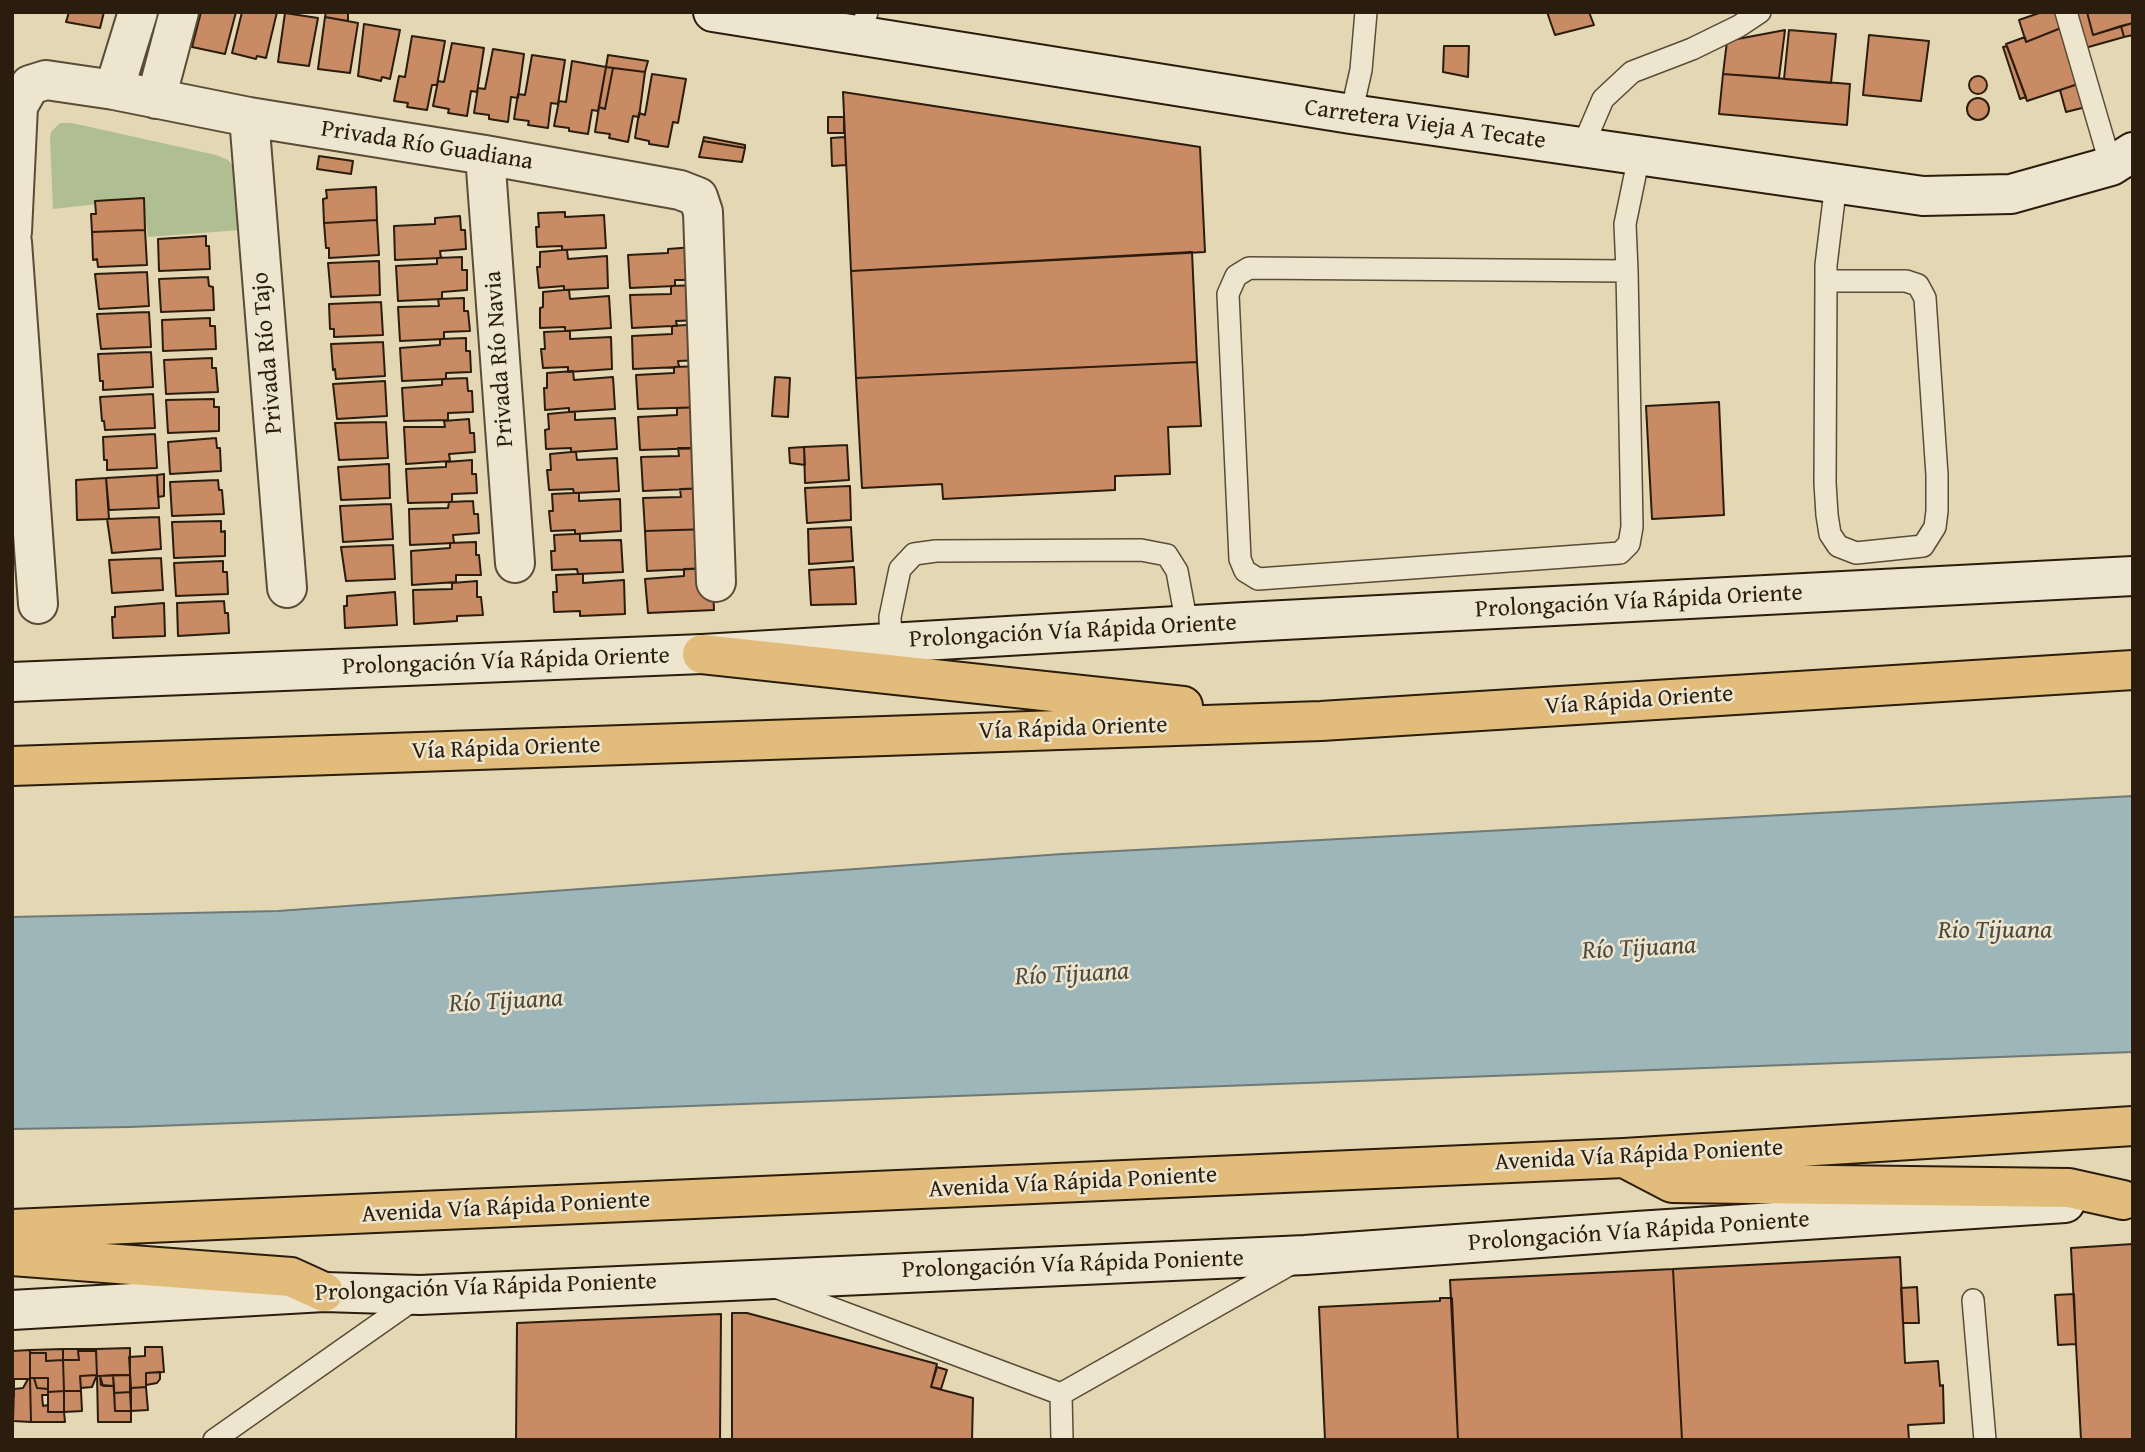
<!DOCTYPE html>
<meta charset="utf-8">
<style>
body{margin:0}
#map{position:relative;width:2145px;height:1452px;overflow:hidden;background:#e4d7b4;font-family:"Gentium Book Plus",serif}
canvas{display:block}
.frame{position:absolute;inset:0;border:14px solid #2b1d0e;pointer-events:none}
</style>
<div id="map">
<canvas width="2145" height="1452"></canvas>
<div class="frame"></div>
</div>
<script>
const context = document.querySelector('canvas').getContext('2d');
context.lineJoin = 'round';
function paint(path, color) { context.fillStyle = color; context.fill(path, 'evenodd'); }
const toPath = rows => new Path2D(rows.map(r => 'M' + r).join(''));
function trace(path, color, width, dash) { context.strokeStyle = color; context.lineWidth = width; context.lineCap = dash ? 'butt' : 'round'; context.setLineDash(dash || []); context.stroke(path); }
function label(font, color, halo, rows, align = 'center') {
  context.font = font + ' "Gentium Book Plus",serif'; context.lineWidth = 5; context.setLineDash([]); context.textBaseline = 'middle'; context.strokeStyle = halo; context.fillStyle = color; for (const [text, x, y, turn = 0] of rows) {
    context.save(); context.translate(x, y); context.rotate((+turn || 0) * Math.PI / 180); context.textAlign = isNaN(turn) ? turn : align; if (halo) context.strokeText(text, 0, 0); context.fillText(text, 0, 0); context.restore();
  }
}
const green = toPath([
 [60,123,72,123,216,155,228,160,234,167,241,230,148,237,142,199,53,209,50,140,51,132]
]);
const water = toPath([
 [2133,796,2133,1052,129,1127,12,1129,12,917,278,911,1062,854,2133,796]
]);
const building = toPath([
 [69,12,104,12,100,28,66,22,69,12],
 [201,12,236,12,225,54,192,47,201,12],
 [242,12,277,12,266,58,257,56,256,59,232,53,242,12],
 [326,12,348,12,348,21,325,17,326,12],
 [1547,12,1589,12,1594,25,1555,35,1547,12],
 [2042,12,2055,12,2061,28,2026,42,2019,20,2042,12],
 [2075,12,2087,12,2093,35,2121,26,2124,37,2085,48,2075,12],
 [2087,12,2133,12,2133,23,2093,35,2087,12],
 [285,13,318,18,309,66,278,62,285,13],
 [325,17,358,23,350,73,318,69,325,17],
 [2133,23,2133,35,2124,37,2121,26,2133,23],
 [364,24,400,30,390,79,382,77,381,81,358,76,364,24],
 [2061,28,2078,84,2027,101,2006,44,2025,37,2026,42,2061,28],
 [1785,30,1779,78,1723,74,1727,41,1785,30],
 [1789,30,1836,34,1831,83,1784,79,1789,30],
 [1869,35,1929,41,1921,101,1863,95,1869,35],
 [412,36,445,41,437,85,432,85,427,110,407,107,408,103,394,101,399,76,405,77,412,36],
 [452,43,484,48,477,92,471,91,467,116,448,113,449,109,433,106,438,81,444,82,452,43],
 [1444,46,1469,46,1468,77,1443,72,1444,46],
 [2007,46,2026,97,2020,99,2003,47,2007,46],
 [493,49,524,54,518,98,511,97,508,122,489,119,489,115,474,113,478,88,485,89,493,49],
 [532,55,565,60,558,104,551,103,548,128,528,125,529,121,514,119,518,94,525,95,532,55],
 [608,55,648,61,645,72,606,67,608,55],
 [572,61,606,67,598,111,592,110,588,134,569,131,569,128,554,126,559,101,566,102,572,61],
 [606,67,613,68,605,109,599,107,606,67],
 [613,68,645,72,639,117,633,116,628,142,609,138,610,134,595,132,599,107,605,109,613,68],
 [652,74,686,79,678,123,673,122,668,147,649,144,649,141,635,138,639,113,645,115,652,74],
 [1723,74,1850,84,1847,125,1719,114,1723,74],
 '1969 85a9 9 0 1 1 18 0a9 9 0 1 1-18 0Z',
 [2078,84,2086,107,2066,112,2060,90,2078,84],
 [843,92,1200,147,1205,252,851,271,843,92],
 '1967 109a11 11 0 1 1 22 0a11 11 0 1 1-22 0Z',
 [828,117,844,117,844,133,828,133,828,117],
 [704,137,745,145,745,148,703,141,704,137],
 [845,137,846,165,832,166,831,138,845,137],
 [703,141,745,148,742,162,699,157,703,141],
 [319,156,353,161,351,174,317,169,319,156],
 [376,187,377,220,324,223,323,199,327,198,326,190,376,187],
 [144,198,145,230,92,232,91,214,96,214,95,201,144,198],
 [565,212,565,217,604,215,606,248,562,250,562,246,537,247,536,227,539,227,538,213,565,212],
 [460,216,461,230,465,230,466,249,440,251,441,258,395,260,394,226,435,224,435,218,460,216],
 [377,220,379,255,329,258,329,248,326,248,324,223,377,220],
 [145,230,147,265,98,267,97,259,93,260,92,232,145,230],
 [206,236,206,246,209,246,210,269,159,271,158,239,206,236],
 [694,247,699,280,675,280,675,286,630,288,628,255,668,253,668,249,694,247],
 [562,250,567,250,568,259,607,256,608,288,564,290,564,286,539,288,537,267,540,267,540,252,562,250],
 [1192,252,1197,362,856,378,851,271,1192,252],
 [462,257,462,270,467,270,467,290,442,292,442,299,398,301,396,266,437,264,437,258,462,257],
 [379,261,380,295,331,297,328,263,379,261],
 [147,272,149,306,99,309,95,274,147,272],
 [208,277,209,286,213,287,214,310,161,312,159,279,208,277],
 [699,285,701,320,676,321,677,326,672,326,632,328,630,295,671,294,671,286,699,285],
 [564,290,569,290,570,299,609,296,611,328,565,331,565,327,540,328,540,308,543,307,543,292,564,290],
 [464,298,464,311,468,311,470,331,444,332,444,339,400,341,398,307,439,306,438,299,464,298],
 [381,302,383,335,334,337,334,329,330,329,329,304,381,302],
 [149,312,151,347,101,349,97,314,149,312],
 [210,318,210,326,215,326,216,349,163,351,162,320,210,318],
 [701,324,703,360,678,361,679,367,633,369,632,336,672,334,672,326,701,324],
 [565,331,570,331,570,339,611,337,612,369,568,372,568,367,543,368,541,349,545,349,544,332,565,331],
 [466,338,466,351,470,351,471,372,446,373,446,379,402,381,400,348,440,345,440,339,466,338],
 [383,342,385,376,336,379,335,369,333,370,331,344,383,342],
 [151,352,153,387,103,390,103,381,100,381,98,354,151,352],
 [212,358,212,368,216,368,218,392,166,394,164,360,212,358],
 [1197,362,1201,426,1168,427,1170,474,1115,476,1115,490,943,499,942,484,862,488,856,378,1197,362],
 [703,366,705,407,638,409,636,375,674,373,674,367,703,366],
 [573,371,574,380,613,377,615,409,569,412,569,408,545,410,544,388,547,388,547,373,573,371],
 [775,377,790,378,788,417,772,416,775,377],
 [467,378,468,391,472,391,473,412,448,413,448,420,404,421,402,388,442,385,442,379,467,378],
 [385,381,387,416,337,419,333,384,385,381],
 [153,394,155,428,105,430,104,421,102,421,100,397,153,394],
 [214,399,214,407,219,407,219,431,168,433,166,400,214,399],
 [1719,402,1724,515,1652,519,1646,406,1719,402],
 [705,407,707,448,640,450,638,417,677,415,677,408,705,407],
 [569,412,575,412,575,420,615,418,617,449,571,452,571,448,546,449,545,430,549,429,548,414,569,412],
 [469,419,470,433,474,433,475,452,449,454,450,461,406,464,404,427,445,427,444,421,469,419],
 [386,422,388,458,339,460,335,423,386,422],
 [155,434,157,468,107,470,107,460,104,460,103,437,155,434],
 [216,438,217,448,220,448,221,471,170,474,168,442,216,438],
 [847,445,849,480,805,483,804,447,847,445],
 [804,447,805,465,790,463,789,448,804,447],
 [678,448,707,448,709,488,643,491,641,457,679,456,678,448],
 [571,452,576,452,577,460,617,458,619,491,574,493,573,489,549,490,547,470,551,470,550,454,571,452],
 [472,460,472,474,476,474,477,493,452,494,452,502,408,503,406,469,446,467,446,462,472,460],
 [389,464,390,498,341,500,338,467,389,464],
 [164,474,164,496,158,497,157,475,164,474],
 [157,475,159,508,109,510,106,478,157,475],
 [106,478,109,519,77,520,76,480,106,478],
 [218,480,219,490,222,490,224,514,172,516,170,482,218,480],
 [850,486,851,520,807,523,805,488,850,486],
 [709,488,710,529,645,531,643,498,681,497,680,489,709,488],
 [574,493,579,493,579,501,620,499,621,531,575,534,575,530,551,531,549,511,553,511,552,494,574,493],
 [473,501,474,514,478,514,479,533,453,535,454,543,410,545,409,509,448,508,449,502,473,501],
 [391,504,393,539,343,542,340,506,391,504],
 [159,517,161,549,112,553,107,519,159,517],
 [221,521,221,532,225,531,225,556,174,558,172,522,221,521],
 [851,527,853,561,809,564,808,529,851,527],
 [710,529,712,568,647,571,645,531,710,529],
 [575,534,580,534,580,541,621,540,623,572,578,574,577,569,552,570,551,551,555,551,554,535,575,534],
 [476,542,476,555,479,555,481,575,456,575,456,582,412,585,411,551,450,548,450,543,476,542],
 [393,545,395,579,346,581,341,547,393,545],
 [161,558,163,590,112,593,109,560,161,558],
 [223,561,223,572,227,572,228,594,176,596,174,563,223,561],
 [854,567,856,604,811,605,809,570,854,567],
 [712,568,714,610,648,613,645,579,684,576,684,569,712,568],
 [578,574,583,574,583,583,624,580,625,614,580,616,580,611,554,612,553,592,557,592,556,575,578,574],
 [477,581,477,597,481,597,483,615,457,616,457,621,414,624,413,590,452,589,452,583,477,581],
 [395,592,397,625,345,628,344,606,347,606,347,596,395,592],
 [224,601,225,613,228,613,229,633,178,636,177,603,224,601],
 [164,603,165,636,113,638,112,617,115,617,115,607,164,603],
 [2133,1244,2133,1440,2081,1440,2071,1248,2133,1244],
 [1900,1257,1905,1363,1938,1361,1940,1386,1943,1385,1944,1423,1908,1425,1909,1440,1682,1440,1673,1269,1900,1257],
 [1673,1269,1682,1440,1458,1440,1450,1280,1673,1269],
 [1917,1287,1919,1323,1903,1323,1901,1288,1917,1287],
 [2074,1294,2076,1344,2058,1345,2055,1295,2074,1294],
 [1440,1298,1452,1298,1458,1440,1325,1440,1319,1307,1440,1301,1440,1298],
 [732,1313,747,1313,937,1364,931,1387,973,1398,972,1440,732,1440,732,1313],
 [721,1314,720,1440,516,1440,517,1323,721,1314],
 [145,1347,162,1347,164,1372,146,1373,146,1387,131,1388,129,1357,145,1356,145,1347],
 [130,1348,130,1375,97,1376,96,1349,130,1348],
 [63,1349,96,1349,96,1351,78,1351,79,1360,63,1360,63,1349],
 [63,1349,63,1360,46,1361,46,1353,30,1353,30,1350,63,1349],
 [30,1350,30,1379,14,1379,14,1397,12,1397,12,1351,30,1350],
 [78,1351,96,1351,97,1375,80,1376,81,1391,64,1391,63,1360,79,1360,78,1351],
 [30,1353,46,1353,46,1361,63,1360,64,1391,48,1392,48,1378,30,1378,30,1353],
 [937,1367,947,1370,941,1389,931,1387,937,1367],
 [160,1372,160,1379,157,1383,146,1385,146,1373,160,1372],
 [97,1375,92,1387,81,1388,80,1376,97,1375],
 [113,1375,130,1375,130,1392,114,1393,113,1375],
 [113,1375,114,1386,101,1385,100,1376,113,1375],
 [97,1376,100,1376,103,1386,114,1386,115,1411,131,1411,131,1422,98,1422,97,1376],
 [30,1378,34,1378,37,1388,48,1389,48,1395,42,1395,43,1406,48,1405,48,1412,64,1412,65,1422,31,1422,30,1378],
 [34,1378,48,1378,48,1389,37,1388,34,1378],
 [28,1379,30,1379,31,1422,13,1421,14,1389,23,1388,28,1379],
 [146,1387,148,1410,131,1411,131,1388,146,1387],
 [64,1391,81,1391,82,1411,64,1412,64,1391],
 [64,1391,64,1412,48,1412,48,1392,64,1391],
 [130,1392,131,1411,115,1411,114,1393,130,1392]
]);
const lane = toPath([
 [2066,12,2111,166],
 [860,37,867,12],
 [1351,114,1361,70,1366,12],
 [1582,148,1603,99,1632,72,1692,49,1739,26,1760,12],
 [1627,271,1249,268,1236,276,1228,294,1240,559,1245,571,1258,579,1620,553,1629,544,1632,527,1627,271,1625,224,1639,156],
 [1826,281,1906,281,1918,285,1925,298,1937,475,1937,511,1935,527,1923,546,1856,553,1838,546,1830,534,1827,515,1825,483,1826,281,1826,265,1836,183],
 [891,643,890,617,900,569,914,554,936,551,1141,550,1167,555,1177,571,1187,625],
 [778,1288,1061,1394],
 [1973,1300,1985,1440],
 [1061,1394,1294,1262],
 [1061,1394,1062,1440],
 [214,1440,416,1298]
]);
const street = toPath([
 [114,90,138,12],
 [156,99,179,12],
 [249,117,287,588],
 [485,155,515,563],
 [12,232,18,106,30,85,46,80,114,90,249,117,485,155,680,190,698,197,703,212,716,582],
 [12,242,38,604]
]);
const secondary = toPath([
 [713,12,1351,114,1923,196,2011,194,2111,166,2133,152],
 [12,682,702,654,1245,622,2133,576],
 [12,1310,324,1292,420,1295,1305,1255,1637,1231,2065,1203]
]);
const highway = toPath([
 [702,654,1183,706],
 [12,766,1321,721,2133,670],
 [1626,1159,1672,1183,2069,1188,2123,1200],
 [12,1229,1624,1158,2133,1126],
 [12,1256,291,1277,324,1292]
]);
const streetNames = [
 ["Carretera Vieja A Tecate",1425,125,8],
 ["Privada Río Guadiana",427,146,9],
 ["Privada Río Tajo",268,353,-95],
 ["Privada Río Navia",500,359,-94],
 ["Prolongación Vía Rápida Oriente",1639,602,-3],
 ["Prolongación Vía Rápida Oriente",1073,632,-3],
 ["Prolongación Vía Rápida Oriente",506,662,-2],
 ["Vía Rápida Oriente",1639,701,-4],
 ["Vía Rápida Oriente",1073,729,-2],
 ["Vía Rápida Oriente",506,749,-2],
 ["Avenida Vía Rápida Poniente",1639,1156,-3],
 ["Avenida Vía Rápida Poniente",1073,1183,-3],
 ["Avenida Vía Rápida Poniente",506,1208,-3],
 ["Prolongación Vía Rápida Poniente",1639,1232,-4],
 ["Prolongación Vía Rápida Poniente",1073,1265,-2],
 ["Prolongación Vía Rápida Poniente",486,1288,-2]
];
const waterNames = [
 ["Rio Tijuana",1995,931],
 ["Río Tijuana",1639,949,-3],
 ["Río Tijuana",1072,975,-3],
 ["Río Tijuana",506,1002,-3]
];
paint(green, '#afbf91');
paint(water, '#9cb6b9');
trace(water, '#6f7975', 2);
paint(building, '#c98b63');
trace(building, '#2b1d0e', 2);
trace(lane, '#594c38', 24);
trace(street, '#594c38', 42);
trace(secondary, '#2b1d0e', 42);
trace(highway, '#2b1d0e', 42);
trace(lane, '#ede5ce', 21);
trace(street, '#ede5ce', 38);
trace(secondary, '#ede5ce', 38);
trace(highway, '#e2bc7a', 38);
label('24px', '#2b1d0e', '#ede5ce', streetNames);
label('italic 26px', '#4d4b41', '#ede5ce', waterNames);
</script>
